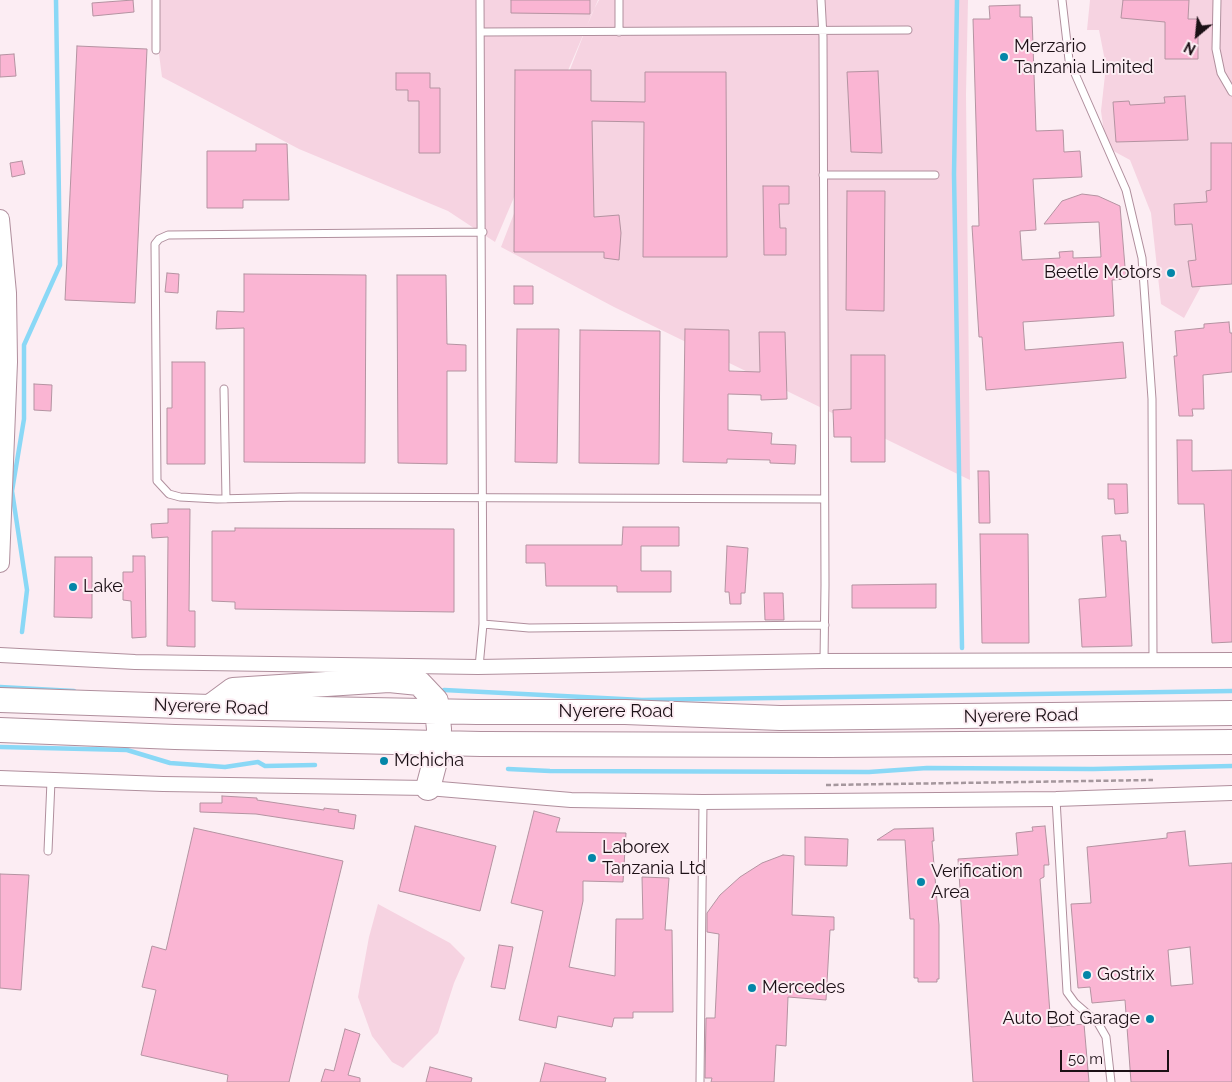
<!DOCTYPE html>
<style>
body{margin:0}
#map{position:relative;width:1232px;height:1082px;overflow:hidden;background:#fcedf3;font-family:Raleway,sans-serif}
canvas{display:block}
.north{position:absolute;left:1172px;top:10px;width:50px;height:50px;-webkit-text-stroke:4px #fcedf3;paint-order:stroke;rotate:208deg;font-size:14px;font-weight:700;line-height:20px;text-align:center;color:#1c1016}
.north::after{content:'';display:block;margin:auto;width:18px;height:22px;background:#1c1016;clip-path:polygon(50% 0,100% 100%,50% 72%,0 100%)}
.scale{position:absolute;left:1060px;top:1050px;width:109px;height:22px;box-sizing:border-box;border:2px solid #1c1016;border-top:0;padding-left:6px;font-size:15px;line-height:18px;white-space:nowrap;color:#1c1016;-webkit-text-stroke:4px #fcedf3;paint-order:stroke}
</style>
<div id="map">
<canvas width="1232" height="1082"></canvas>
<div class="north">N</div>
<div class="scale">50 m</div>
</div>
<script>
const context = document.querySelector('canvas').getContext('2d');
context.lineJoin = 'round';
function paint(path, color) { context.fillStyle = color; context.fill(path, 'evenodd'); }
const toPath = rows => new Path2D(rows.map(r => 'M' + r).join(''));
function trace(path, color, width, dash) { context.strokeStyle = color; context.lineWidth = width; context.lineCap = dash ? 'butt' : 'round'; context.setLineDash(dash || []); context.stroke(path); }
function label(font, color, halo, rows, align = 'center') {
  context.font = font + ' Raleway,sans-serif'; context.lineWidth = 4; context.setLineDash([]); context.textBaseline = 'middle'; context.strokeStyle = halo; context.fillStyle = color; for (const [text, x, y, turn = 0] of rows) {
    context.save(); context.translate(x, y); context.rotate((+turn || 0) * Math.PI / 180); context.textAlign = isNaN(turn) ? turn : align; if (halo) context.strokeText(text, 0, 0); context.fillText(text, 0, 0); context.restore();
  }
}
const green = toPath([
 [152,0,598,0,495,242,448,211,299,149,162,77],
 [599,0,968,0,966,94,970,480,614,307,501,247,592,13],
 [1090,0,1232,0,1232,229,1184,318,1161,304,1151,213,1130,160,1106,147,1101,111,1106,66,1099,30,1087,30],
 [378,904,450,943,465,958,454,983,438,1033,403,1068,392,1062,372,1036,358,997,369,937]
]);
const stream = toPath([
 [957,0,954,174,962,648],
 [22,632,27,590,12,491,24,419,24,345,60,265,56,0],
 [0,687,74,691],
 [444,690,642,700,1232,691],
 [0,747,127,750,170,763,225,767,258,762,265,766,315,765],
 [508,769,550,771,869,772,927,768,1093,769,1232,766]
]);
const building = toPath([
 [133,0,134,12,93,16,92,3,133,0],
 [511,0,590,0,590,14,511,13,511,0],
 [1123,0,1189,0,1188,19,1198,19,1198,59,1165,59,1165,22,1121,18,1123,0],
 [1020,5,1020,17,1032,17,1036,131,1063,130,1064,152,1080,151,1082,177,1033,179,1036,230,1020,231,1022,260,1060,258,1059,252,1073,251,1073,258,1101,257,1099,222,1044,224,1062,201,1082,194,1098,196,1120,206,1126,279,1112,280,1114,316,1023,322,1025,350,1123,342,1126,378,986,390,982,337,979,337,972,226,979,226,973,19,990,19,989,6,1020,5],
 [77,46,147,49,135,303,65,300,77,46],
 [14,54,16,76,0,77,0,55,14,54],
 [515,70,591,70,591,101,645,102,645,72,726,72,727,257,643,257,644,122,592,121,594,217,619,215,621,233,619,260,604,258,604,252,514,252,515,70],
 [878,71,882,153,851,152,847,72,878,71],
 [396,73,430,73,430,88,440,88,440,153,419,153,419,101,408,101,408,90,396,90,396,73],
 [1185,96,1188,140,1116,142,1113,102,1129,101,1130,105,1165,103,1164,97,1185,96],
 [1211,143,1232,143,1232,284,1192,287,1188,261,1196,260,1192,224,1175,225,1174,204,1207,202,1206,191,1211,190,1211,143],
 [256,144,287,144,289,200,243,200,243,208,207,208,207,151,256,151,256,144],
 [22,161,25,174,12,177,10,163,22,161],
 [763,186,789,186,789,204,779,204,780,228,786,228,786,255,764,255,763,186],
 [847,191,885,191,884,311,846,310,847,191],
 [167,273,179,274,178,293,165,292,167,273],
 [244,274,366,275,365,463,244,462,244,328,216,329,217,311,244,312,244,274],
 [397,275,446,275,447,344,466,345,466,371,447,371,447,464,398,463,397,275],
 [514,286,533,286,533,304,514,304,514,286],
 [1229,322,1230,333,1232,333,1232,372,1203,375,1204,409,1192,409,1193,416,1179,416,1174,356,1177,356,1175,331,1204,328,1204,324,1229,322],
 [517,329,559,329,557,463,515,462,517,329],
 [685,329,729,330,729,371,760,372,759,332,785,332,787,399,761,400,761,395,728,394,728,430,772,433,771,444,796,445,795,464,770,463,770,460,727,459,727,463,683,462,685,329],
 [580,330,660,331,659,464,579,463,580,330],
 [851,355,885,355,885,462,851,462,851,437,834,437,833,410,851,409,851,355],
 [172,362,205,362,205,464,167,464,167,408,172,408,172,362],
 [34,384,52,385,51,411,34,410,34,384],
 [1177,440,1192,440,1192,471,1232,470,1232,642,1212,643,1204,504,1178,504,1177,440],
 [978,471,989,471,990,523,979,523,978,471],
 [1108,484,1127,484,1128,513,1115,514,1114,499,1108,499,1108,484],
 [168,509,190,509,189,611,195,611,195,647,167,646,168,537,152,538,151,524,168,523,168,509],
 [623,527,679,527,679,546,641,546,641,571,671,571,671,592,617,592,617,586,546,586,545,563,526,563,526,545,622,545,623,527],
 [235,528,454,529,454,612,235,609,235,602,212,601,212,531,235,531,235,528],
 [980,534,1028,534,1029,643,982,643,980,534],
 [1120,535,1121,541,1126,541,1132,646,1082,647,1079,599,1106,597,1102,536,1120,535],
 [727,546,748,548,745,593,741,593,741,604,730,604,729,592,725,592,727,546],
 [133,556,145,556,146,637,132,638,131,601,123,600,123,572,133,572,133,556],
 [55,557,92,557,92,618,54,617,55,557],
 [936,584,936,608,852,608,852,585,936,584],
 [764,593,783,593,784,620,765,620,764,593],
 [222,796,257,798,257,800,324,810,324,808,339,810,338,812,356,815,354,829,256,814,200,812,200,803,222,803,222,796],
 [534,811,560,818,556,832,626,833,623,882,583,881,583,901,569,967,615,976,616,919,643,919,642,877,669,878,665,930,672,930,673,1012,633,1012,633,1018,614,1018,612,1027,558,1016,556,1028,519,1020,543,911,511,903,534,811],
 [415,826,496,846,480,911,399,891,415,826],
 [1045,826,1049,865,1044,865,1044,877,1040,879,1051,1027,1084,1024,1089,1082,973,1082,958,859,1018,855,1016,833,1033,831,1032,827,1045,826],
 [194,828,343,861,289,1082,227,1082,228,1075,141,1055,156,990,142,987,152,946,166,950,194,828],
 [933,828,934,841,932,841,939,925,939,979,937,979,937,982,918,982,918,978,914,978,914,919,910,919,905,840,877,840,894,829,933,828],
 [1185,831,1189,866,1232,863,1232,1082,1131,1082,1125,1000,1092,1003,1090,987,1078,988,1071,904,1091,903,1087,847,1167,838,1167,833,1185,831],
 [1190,947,1193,984,1171,986,1168,950,1190,947],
 [805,837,848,839,847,866,805,865,805,837],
 [783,855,794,856,792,915,834,917,834,930,830,930,826,1000,788,997,786,1046,776,1045,774,1082,711,1082,712,1078,705,1078,706,1018,715,1018,719,934,707,932,707,913,720,895,740,877,762,863,783,855],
 [0,874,29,875,21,990,0,988,0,874],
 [499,945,513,947,505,989,491,987,499,945],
 [345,1029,360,1034,348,1075,360,1078,360,1082,321,1082,325,1069,334,1071,345,1029],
 [545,1063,606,1078,605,1082,540,1082,545,1063],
 [430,1067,472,1078,471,1082,426,1082,430,1067]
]);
const path = toPath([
 [826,785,1153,780]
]);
const service = toPath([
 [156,0,156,50],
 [821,0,823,37,825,585,824,661],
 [1062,0,1069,60,1126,190,1142,258,1152,399,1153,661],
 [1217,0,1216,49,1221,73,1232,92],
 [481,32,908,30],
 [619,32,619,0],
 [823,175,935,175],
 [483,232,168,235,159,239,155,244,157,481,169,494,180,497,217,499,300,497,824,499],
 [224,389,226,499],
 [483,624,529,628,825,625],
 [479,667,483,624,480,0],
 [1056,799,1067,992,1075,1003,1098,1023,1106,1037,1111,1082],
 [48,851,51,781],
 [700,1082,703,802]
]);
const minor = toPath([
 [0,655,135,662,478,667,824,661,1232,660],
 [0,778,163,784,428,788,571,800,703,802,1056,799,1232,793]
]);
const tertiary = toPath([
 [0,219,7,293,8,362,0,563]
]);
const trunk = toPath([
 [0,700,210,707,477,712,625,712,780,718,1232,713],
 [210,707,233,690,389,680,419,683,436,701,439,729,438,750,428,788],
 [0,730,175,737,481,744,829,745,1232,742]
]);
const markers = [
 [1004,57,5,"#0386a8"],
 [1171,273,5,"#0386a8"],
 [73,587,5,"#0386a8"],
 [384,761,5,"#0386a8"],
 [592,858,5,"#0386a8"],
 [921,882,5,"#0386a8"],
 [1087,975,5,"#0386a8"],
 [752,988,5,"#0386a8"],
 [1150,1019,5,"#0386a8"]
];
const poiNames = [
 ["Merzario",1014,47],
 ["Tanzania Limited",1014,68],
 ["Beetle Motors",1161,273,"right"],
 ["Lake",83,587],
 ["Mchicha",394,761],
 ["Laborex",602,848],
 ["Tanzania Ltd",602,869],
 ["Verification",931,872],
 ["Area",931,893],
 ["Gostrix",1097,975],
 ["Mercedes",762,988],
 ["Auto Bot Garage",1140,1019,"right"]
];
const streetNames = [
 ["Nyerere Road",211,707,2],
 ["Nyerere Road",616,712],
 ["Nyerere Road",1021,716,-1]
];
paint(green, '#f6d3e1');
trace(stream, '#8ad8f6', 4.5);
paint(building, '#fab5d3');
trace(building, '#b493a1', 1);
trace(service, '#b08f9d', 9);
trace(minor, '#b08f9d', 16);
trace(tertiary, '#b08f9d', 20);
trace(trunk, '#b08f9d', 26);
trace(path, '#a5979d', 2.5, [5, 2.5]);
trace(service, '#fff', 7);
trace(minor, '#fff', 14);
trace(tertiary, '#fff', 18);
trace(trunk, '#fff', 24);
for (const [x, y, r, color] of markers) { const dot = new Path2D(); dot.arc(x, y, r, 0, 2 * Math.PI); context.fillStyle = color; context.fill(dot); trace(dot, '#fcedf3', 2); }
label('18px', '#1c1016', '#fcedf3', poiNames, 'left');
label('18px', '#1c1016', '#fcedf3', streetNames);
</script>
